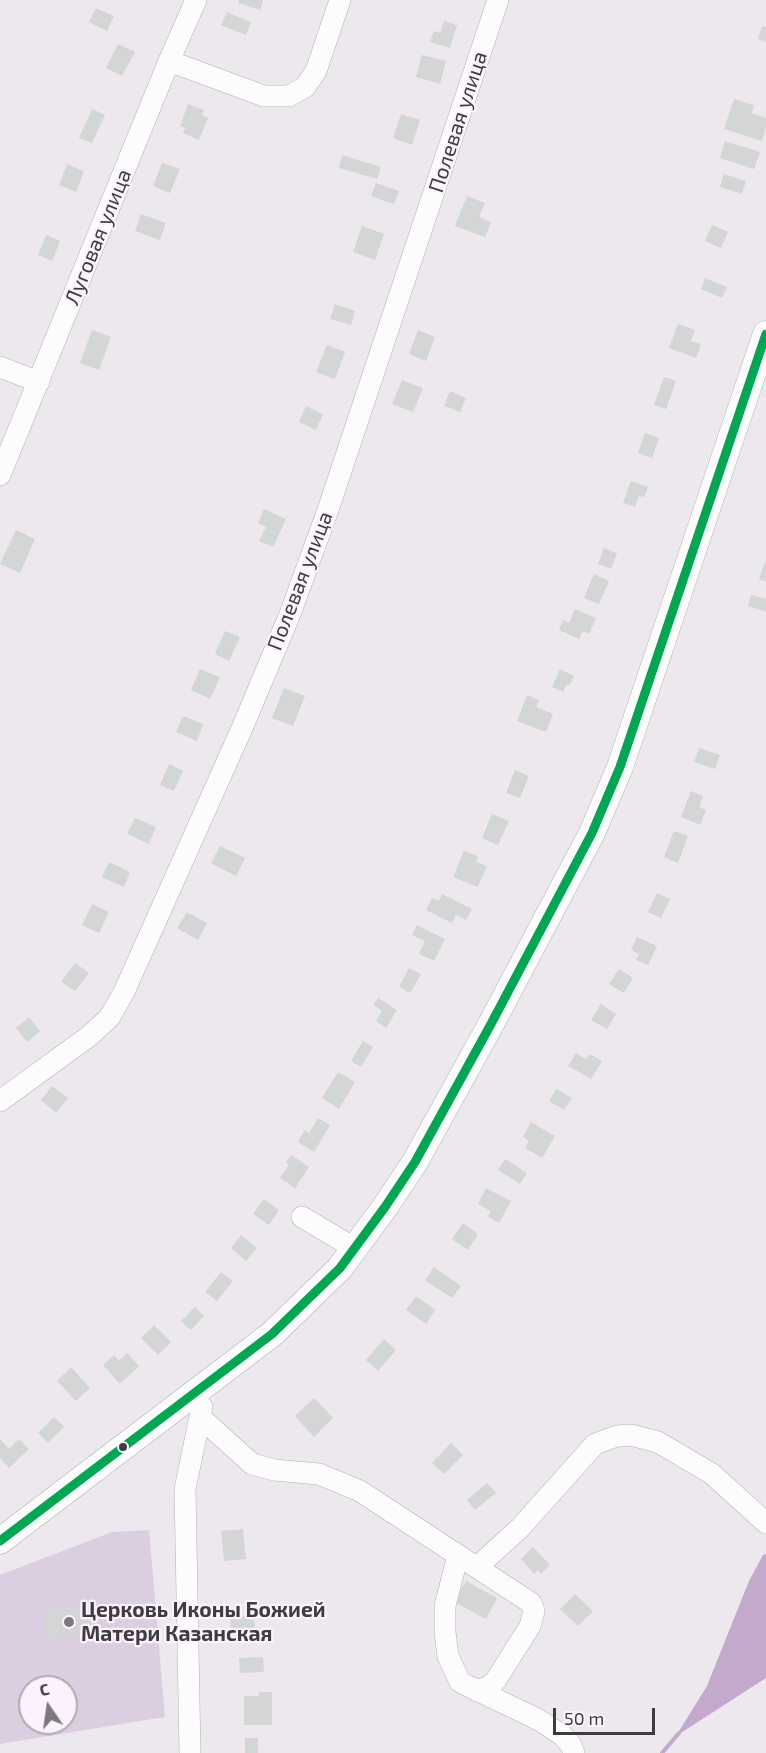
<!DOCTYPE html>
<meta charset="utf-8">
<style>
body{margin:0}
#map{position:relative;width:766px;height:1753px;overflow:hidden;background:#ece8ee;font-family:"Exo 2",sans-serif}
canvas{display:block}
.north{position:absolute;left:18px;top:1675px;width:60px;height:60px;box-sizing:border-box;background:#fbf2fe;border:2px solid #b0a9b2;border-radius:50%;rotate:347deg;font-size:16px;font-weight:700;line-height:24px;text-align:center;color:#3f3c40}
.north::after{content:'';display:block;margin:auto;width:21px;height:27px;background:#7c787d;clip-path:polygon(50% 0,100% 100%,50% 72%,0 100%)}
.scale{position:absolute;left:553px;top:1708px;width:102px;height:27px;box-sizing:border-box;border:3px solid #3f3c40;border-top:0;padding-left:8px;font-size:18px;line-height:21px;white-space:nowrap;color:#3f3c40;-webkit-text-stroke:4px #fbf2fe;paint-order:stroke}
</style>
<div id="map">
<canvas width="766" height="1753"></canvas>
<div class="north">С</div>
<div class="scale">50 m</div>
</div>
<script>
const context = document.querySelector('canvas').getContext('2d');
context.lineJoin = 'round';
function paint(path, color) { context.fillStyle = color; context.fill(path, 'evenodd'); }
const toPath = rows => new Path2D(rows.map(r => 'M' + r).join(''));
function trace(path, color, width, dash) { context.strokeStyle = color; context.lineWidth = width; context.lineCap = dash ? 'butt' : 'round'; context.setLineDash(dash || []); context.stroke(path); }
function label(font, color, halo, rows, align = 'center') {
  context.font = font + ' "Exo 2",sans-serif'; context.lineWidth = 4.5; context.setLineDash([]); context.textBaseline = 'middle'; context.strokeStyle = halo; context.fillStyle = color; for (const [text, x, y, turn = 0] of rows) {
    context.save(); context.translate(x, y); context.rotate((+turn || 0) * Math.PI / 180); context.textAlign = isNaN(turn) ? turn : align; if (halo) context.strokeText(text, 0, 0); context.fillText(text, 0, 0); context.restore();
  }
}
const green = toPath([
 [149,1530,165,1717,0,1744,0,1575,112,1532],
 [30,1687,66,1687,66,1723,30,1723]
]);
const water = toPath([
 [766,1554,766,1678,676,1736,707,1686,749,1581,763,1555]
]);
const stream = toPath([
 [662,1753,679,1733]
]);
const building = toPath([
 [239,0,263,0,260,10,238,3],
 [96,8,114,16,107,31,89,22],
 [227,12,251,22,246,35,221,25],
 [444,21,457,25,450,48,430,42,434,31,440,33],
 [762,26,766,27,766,42,758,39],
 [118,44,135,52,122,76,106,68],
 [422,55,446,61,440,84,416,77],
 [734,99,754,105,752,113,766,118,766,127,762,141,724,129],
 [188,104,204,110,202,115,208,118,199,140,183,133,185,128,180,126],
 [92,109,105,115,92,143,79,138],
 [401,114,420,120,412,145,393,138],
 [725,141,760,152,754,169,720,158],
 [342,155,381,167,377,179,339,168],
 [162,163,180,169,170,193,153,186],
 [67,164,84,171,76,192,59,185],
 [724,174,746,181,742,194,720,187],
 [376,183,399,191,394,204,371,196],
 [467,196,485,203,479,217,491,222,485,237,455,226],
 [141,214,166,223,160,240,135,231],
 [712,225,728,232,721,248,705,241],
 [362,226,384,234,375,260,353,252],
 [46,235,60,241,52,261,38,255],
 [705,278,727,287,722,298,701,289],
 [335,304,355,311,351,325,330,319],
 [678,324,695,330,691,341,701,344,696,358,669,348],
 [92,330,111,337,99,370,80,363],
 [418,330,435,337,426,361,409,354],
 [327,345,345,352,335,379,316,372],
 [664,377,676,381,666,409,654,405],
 [402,380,423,388,413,412,392,404],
 [450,391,466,398,460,412,444,406],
 [306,406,323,414,316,430,299,422],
 [645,433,659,438,652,458,638,453],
 [631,481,648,487,644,497,639,496,635,507,623,503],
 [264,509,286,519,273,547,259,541,266,527,258,523],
 [16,530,35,539,20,573,0,564],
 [604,548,617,553,611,569,598,564],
 [766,560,766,582,759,579],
 [594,574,609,581,599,604,584,598],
 [751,595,766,599,766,612,748,606],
 [575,609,596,618,589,634,583,631,579,639,559,630,563,620,569,623],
 [225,631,240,637,229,661,215,654],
 [200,669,220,677,210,699,191,690],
 [560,669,574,676,570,685,567,684,563,692,552,687],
 [284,688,305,696,293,726,272,718],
 [527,695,539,700,536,707,553,714,546,732,517,721],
 [183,716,203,724,197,741,176,732],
 [699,748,720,755,715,769,694,762],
 [169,764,183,771,174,791,160,785],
 [515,770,529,776,520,798,506,793],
 [691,791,703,796,699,807,706,810,700,825,681,817],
 [492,814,509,821,498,845,482,838],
 [135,818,156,827,149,844,127,834],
 [674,831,688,836,678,863,664,857],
 [220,846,245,858,236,876,211,863],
 [464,851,478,856,476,862,487,866,478,887,453,877],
 [109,862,130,872,124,887,102,877],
 [657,893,670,899,661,918,648,912],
 [442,894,472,909,466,920,456,915,452,923,426,910,432,898,439,901],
 [92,904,109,912,99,933,82,925],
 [187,912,207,923,198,940,177,928],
 [417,925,445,939,434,961,419,954,425,941,412,935],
 [637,937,657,946,648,965,636,960,639,954,631,950],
 [75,963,89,973,75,991,61,982],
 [409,968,421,974,410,993,399,987],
 [619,969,633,978,624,993,609,984],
 [378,998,397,1010,386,1028,376,1021,382,1011,373,1005],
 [601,1004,616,1014,607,1029,591,1020],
 [29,1017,40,1031,27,1042,16,1028],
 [363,1041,373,1047,361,1067,351,1061],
 [576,1053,586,1059,590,1054,602,1061,591,1079,568,1066],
 [338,1072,355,1082,339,1109,322,1098],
 [52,1086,68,1098,56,1113,41,1100],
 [556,1089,572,1098,564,1110,549,1101],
 [318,1118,330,1125,314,1152,298,1142,305,1130,309,1133],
 [531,1122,555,1136,542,1158,525,1148,529,1141,523,1137],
 [291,1155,309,1167,295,1188,280,1178,289,1165,286,1162],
 [505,1159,527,1173,520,1184,498,1170],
 [486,1188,511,1201,499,1223,488,1217,491,1211,478,1204],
 [264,1199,279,1210,269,1225,253,1214],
 [463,1223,478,1234,468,1250,452,1239],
 [241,1235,257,1248,246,1261,231,1248],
 [434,1267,461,1286,452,1298,425,1280],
 [221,1272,233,1281,217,1301,205,1292],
 [416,1296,435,1310,426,1324,406,1310],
 [195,1307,204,1316,191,1330,181,1321],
 [154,1325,171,1342,158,1355,141,1338],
 [384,1339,396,1350,378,1371,366,1360],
 [127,1353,139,1366,120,1384,103,1365,114,1355,119,1361],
 [71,1367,90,1388,76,1401,57,1381],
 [314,1398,333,1418,314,1437,295,1416],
 [54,1417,64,1427,48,1443,38,1433],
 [0,1439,9,1449,19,1439,29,1449,9,1468,0,1458],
 [451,1443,463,1455,444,1474,432,1463],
 [487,1483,496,1493,475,1510,467,1500],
 [243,1529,246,1559,224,1561,221,1531],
 [533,1547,550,1565,541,1574,538,1570,534,1574,521,1559],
 [466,1581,497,1598,486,1619,454,1602],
 [575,1594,593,1611,578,1626,560,1609],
 [92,1606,95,1634,45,1639,43,1610],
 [254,1616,255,1632,231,1634,230,1617],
 [263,1657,264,1672,240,1673,239,1658],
 [259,1692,272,1692,272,1725,244,1725,244,1696,259,1696],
 [245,1738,258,1738,258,1753,245,1753]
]);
const minor = toPath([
 [169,61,264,96,289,96,305,87,316,71,340,0],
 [0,367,39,382],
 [0,475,169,61,196,0],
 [0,1101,88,1037,109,1018,124,992,243,726,290,614,328,510,498,0],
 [302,1217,354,1248],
 [200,1417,252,1464,274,1470,319,1474,360,1491,531,1603,534,1611,530,1626,496,1680,490,1686,477,1691],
 [458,1555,445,1606,445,1632,448,1656,460,1682,539,1720,562,1735,571,1745,574,1753],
 [477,1567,520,1528,595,1444,617,1436,631,1435,658,1442,712,1474,766,1523],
 [190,1753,185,1489,202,1407]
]);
const major = toPath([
 [0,1541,272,1334,340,1268,385,1207,415,1162,491,1024,592,833,620,767,766,334]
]);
const bus1 = toPath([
 [0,1541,272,1334,340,1268,385,1207,415,1162,491,1024,592,833,620,767,766,334]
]);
const markers = [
 [123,1447,5,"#3f3c40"],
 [69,1622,6,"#7c787d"]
];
const streetNames = [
 ["Полевая улица",458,122,-72],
 ["Луговая улица",98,237,-68],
 ["Полевая улица",300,581,-69]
];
const poiNames = [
 ["Церковь Иконы Божией",81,1610],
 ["Матери Казанская",81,1634]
];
paint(green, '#dbcee1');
paint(water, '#c3aacd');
trace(stream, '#c3aacd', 4);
paint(building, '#d4d5d5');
trace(minor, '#b3b0b4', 22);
trace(major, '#b3b0b4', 27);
trace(minor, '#fcfcfc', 21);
trace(major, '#fcfcfc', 26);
trace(bus1, '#00a651', 9);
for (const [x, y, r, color] of markers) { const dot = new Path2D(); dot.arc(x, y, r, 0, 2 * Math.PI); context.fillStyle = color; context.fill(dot); trace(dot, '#fbf2fe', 2); }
label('21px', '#3f3c40', '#fbf2fe', streetNames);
label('bold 21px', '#3f3c40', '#fbf2fe', poiNames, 'left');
</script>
